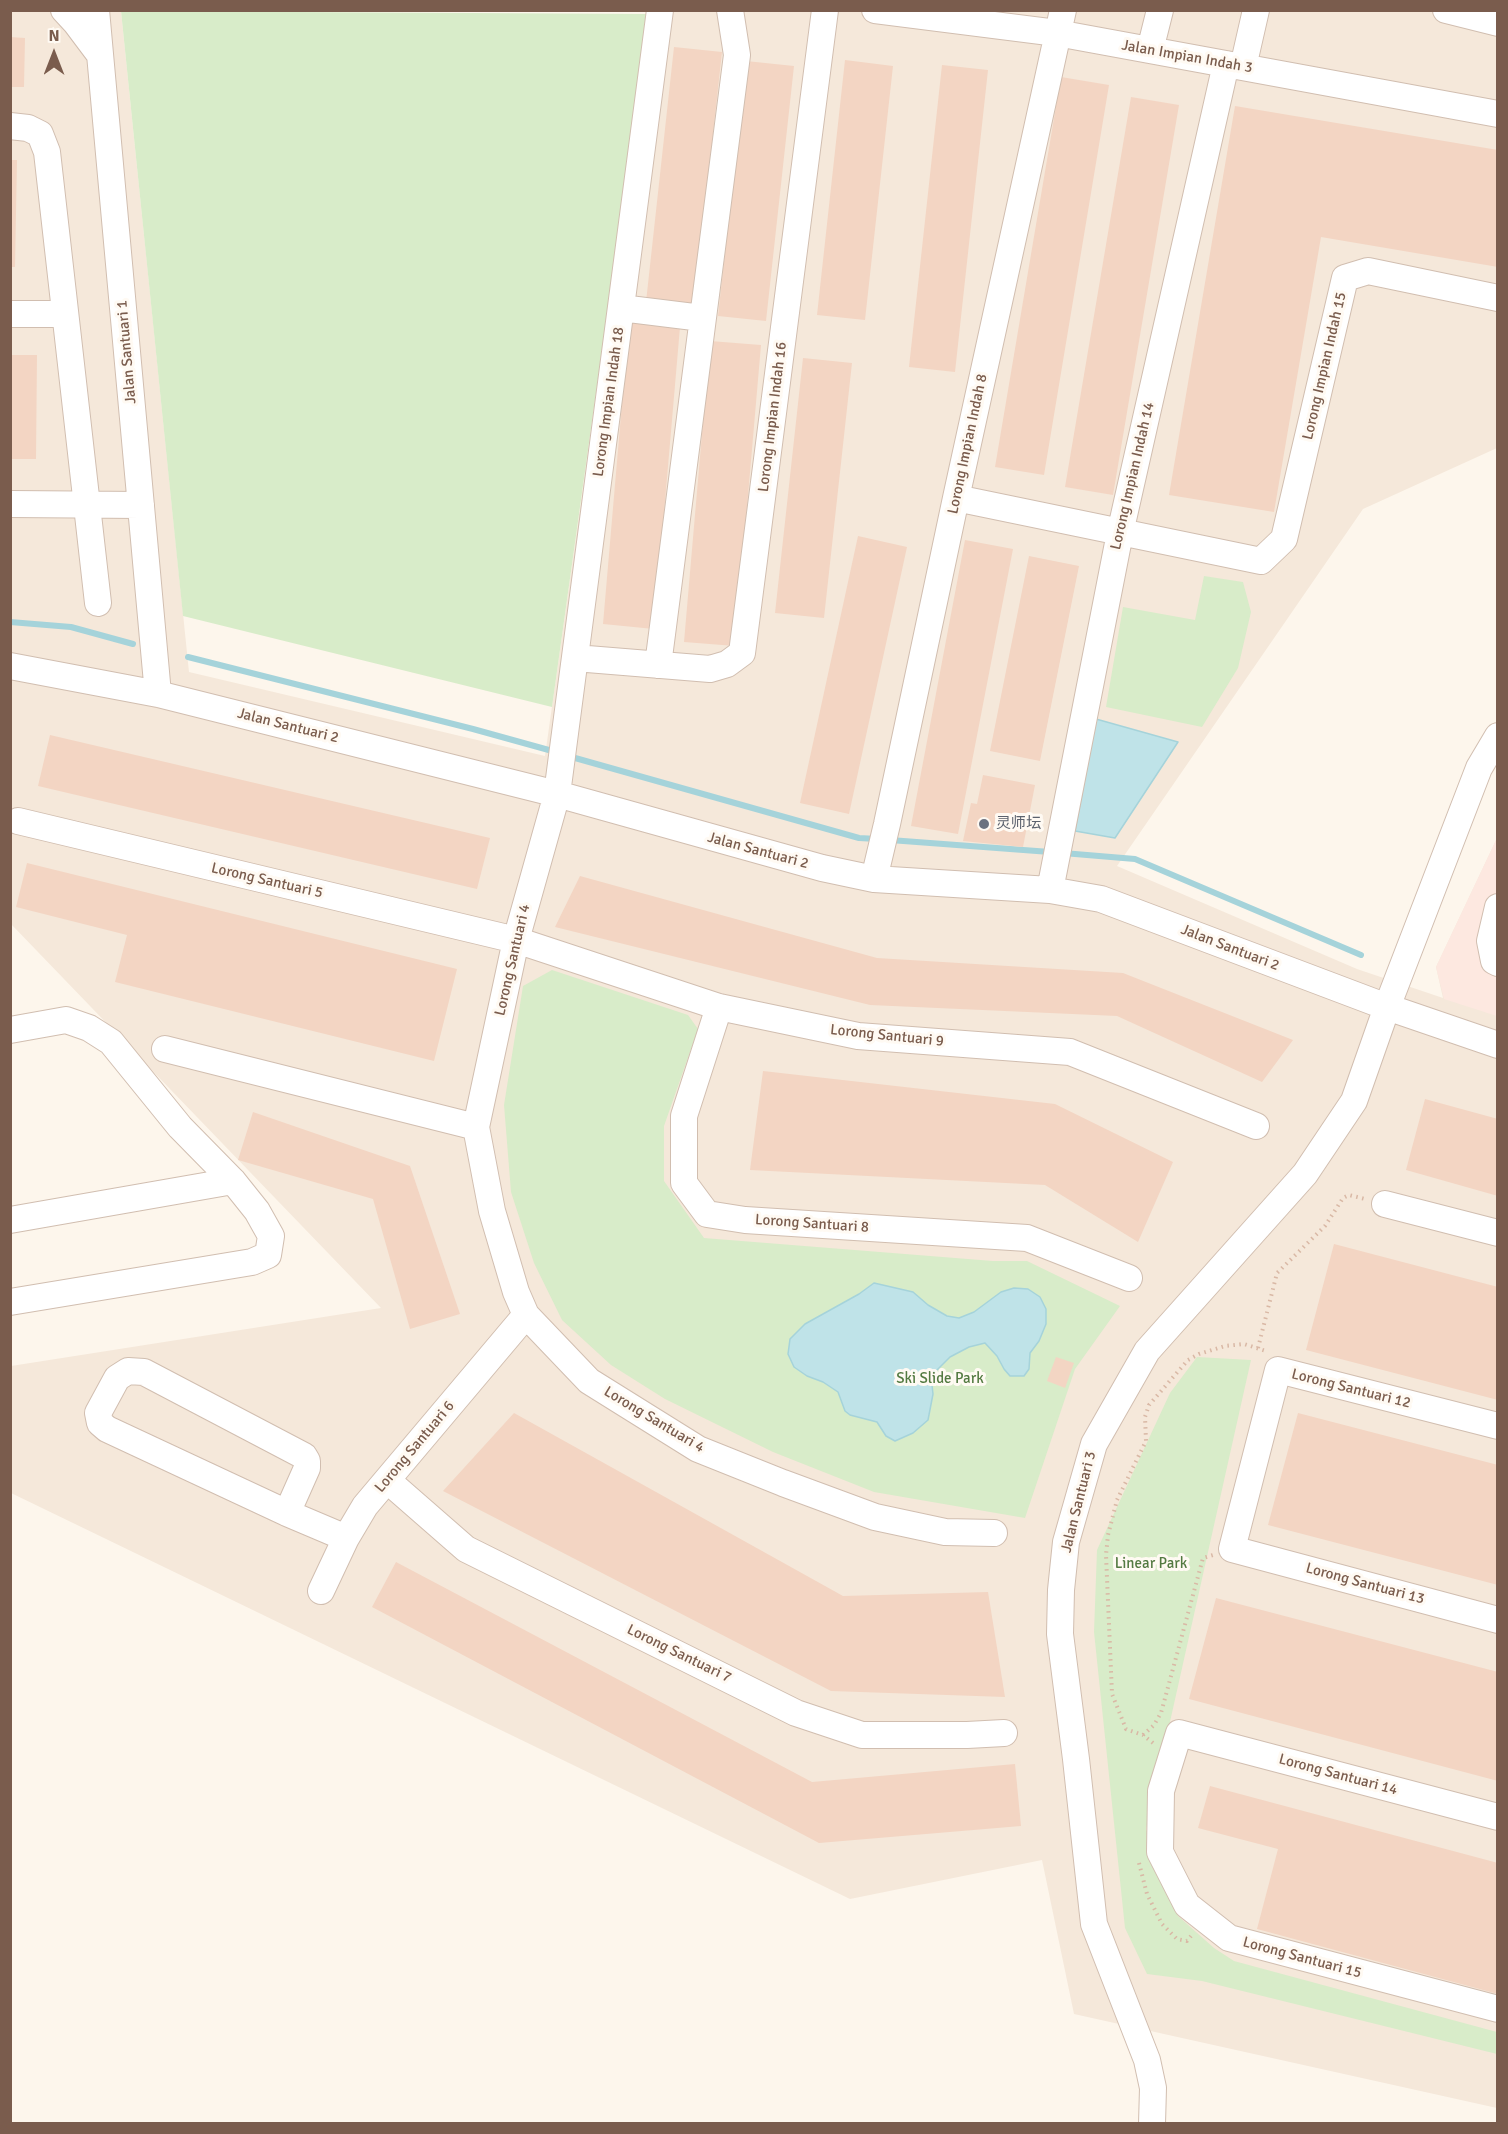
<!DOCTYPE html>
<meta charset="utf-8">
<style>
body{margin:0}
#map{position:relative;width:1508px;height:2134px;overflow:hidden;background:#fdf6ec;font-family:Signika,sans-serif}
canvas{display:block}
.frame{position:absolute;inset:0;border:12px solid #7a5c4d;pointer-events:none}
.north{position:absolute;left:24px;top:24px;width:60px;height:60px;-webkit-text-stroke:4px #fffaf3;paint-order:stroke;rotate:0deg;font-size:16px;font-weight:700;line-height:24px;text-align:center;color:#7a5c4d}
.north::after{content:'';display:block;margin:auto;width:21px;height:27px;background:#7a5c4d;clip-path:polygon(50% 0,100% 100%,50% 72%,0 100%)}
</style>
<div id="map">
<canvas width="1508" height="2134"></canvas>
<div class="frame"></div>
<div class="north">N</div>
</div>
<script>
const context = document.querySelector('canvas').getContext('2d');
context.lineJoin = 'round';
function paint(path, color) { context.fillStyle = color; context.fill(path, 'evenodd'); }
const toPath = rows => new Path2D(rows.map(r => 'M' + r).join(''));
function trace(path, color, width, dash) { context.strokeStyle = color; context.lineWidth = width; context.lineCap = dash ? 'butt' : 'round'; context.setLineDash(dash || []); context.stroke(path); }
function label(font, color, halo, rows, align = 'center') {
  context.font = font + ' Signika,"Noto Sans SC",sans-serif'; context.lineWidth = 6; context.setLineDash([]); context.textBaseline = 'middle'; context.strokeStyle = halo; context.fillStyle = color; for (const [text, x, y, turn = 0] of rows) {
    context.save(); context.translate(x, y); context.rotate((+turn || 0) * Math.PI / 180); context.textAlign = isNaN(turn) ? turn : align; if (halo) context.strokeText(text, 0, 0); context.fillText(text, 0, 0); context.restore();
  }
}
const residential = toPath([
 [11,11,121,11,189,672,545,756,650,11,1497,11,1497,448,1363,509,1117,866,1357,969,1443,998,1436,967,1497,838,1497,2108,1074,2014,1042,1860,850,1899,11,1493,11,1366,381,1308,11,924]
]);
const commercial = toPath([
 [1497,838,1497,1016,1444,999,1436,967]
]);
const green = toPath([
 [121,11,649,14,552,707,183,616],
 [1204,576,1243,582,1251,612,1238,668,1202,727,1106,707,1123,607,1195,620],
 [552,970,688,1015,698,1029,664,1126,664,1181,704,1238,993,1261,1027,1261,1120,1306,1075,1369,1025,1518,874,1492,773,1452,665,1399,611,1365,562,1320,534,1263,511,1192,504,1105,523,986],
 [1197,1357,1251,1360,1146,1829,1178,1916,1214,1948,1234,1961,1497,2032,1497,2054,1202,1981,1147,1974,1125,1928,1094,1632,1097,1550,1170,1393]
]);
const water = toPath([
 [1096,719,1178,742,1115,838,1075,831,1096,719],
 [874,1283,913,1292,928,1305,947,1316,959,1318,974,1312,1001,1292,1014,1288,1028,1289,1040,1297,1046,1309,1046,1324,1039,1341,1030,1353,1029,1369,1024,1376,1010,1376,1004,1369,997,1356,985,1343,969,1347,950,1357,931,1376,933,1394,928,1420,913,1433,895,1441,886,1436,877,1422,850,1415,845,1411,838,1392,823,1382,807,1376,794,1367,788,1354,790,1339,805,1324,859,1294,874,1283]
]);
const stream = toPath([
 [10,622,71,627,133,644],
 [188,657,473,729,556,752],
 [568,756,859,838,877,839],
 [890,840,1050,852],
 [1063,853,1135,859,1361,955]
]);
const building = toPath([
 [10,37,25,38,24,87,10,87],
 [674,47,722,52,694,307,646,302],
 [845,60,893,66,865,320,817,315],
 [746,61,794,66,766,321,718,316],
 [942,65,988,70,955,372,909,367],
 [1061,77,1109,85,1044,475,995,467],
 [1131,97,1179,105,1113,495,1065,487],
 [1235,106,1498,150,1498,267,1321,237,1274,512,1169,495],
 [10,160,17,160,15,267,10,267],
 [629,322,680,327,654,629,603,624],
 [710,341,761,345,735,646,684,642],
 [10,355,37,355,36,459,10,459],
 [803,358,852,363,824,618,775,613],
 [858,536,907,547,849,814,800,803],
 [965,540,1013,549,958,834,911,826],
 [1029,556,1079,566,1040,761,990,751],
 [50,735,490,838,477,889,38,786],
 [983,775,1035,785,1023,847,963,841,971,803,977,804],
 [27,863,457,969,434,1061,115,982,127,935,16,907],
 [580,876,877,958,1123,973,1293,1040,1262,1082,1117,1016,870,1005,555,927],
 [763,1071,1055,1104,1173,1162,1138,1242,1045,1185,750,1170],
 [1425,1099,1498,1119,1498,1196,1406,1170],
 [253,1112,410,1166,460,1314,410,1329,373,1199,238,1160],
 [1334,1244,1498,1287,1498,1400,1306,1350],
 [1056,1357,1074,1363,1065,1388,1047,1381],
 [514,1413,843,1596,988,1592,1005,1697,831,1691,443,1491],
 [1298,1413,1498,1465,1498,1585,1268,1525],
 [396,1562,812,1782,1015,1764,1021,1826,819,1843,372,1607],
 [1216,1598,1498,1672,1498,1781,1189,1699],
 [1210,1786,1498,1863,1498,1994,1257,1929,1278,1849,1198,1828]
]);
const path = toPath([
 [1258,1348,1277,1273,1325,1226,1343,1198,1349,1195,1365,1199],
 [1143,1735,1154,1725,1161,1713,1203,1558,1213,1555],
 [1153,1743,1143,1735,1126,1729,1112,1694,1106,1555,1108,1535,1117,1500,1146,1441,1145,1417,1149,1405,1188,1360,1199,1354,1225,1346,1244,1344,1266,1351],
 [1139,1863,1147,1894,1162,1924,1177,1939,1187,1941,1191,1936]
]);
const minor = toPath([
 [64,10,76,23,100,55],
 [96,10,158,694],
 [660,10,557,794,516,940,476,1127,492,1211,516,1292,526,1315,589,1381,698,1449,783,1483,875,1517,945,1532,994,1533],
 [875,10,1057,33,1498,114],
 [1446,10,1498,23],
 [1150,50,1160,10],
 [1243,67,1256,10],
 [10,126,28,128,40,134,47,152,98,603],
 [621,308,702,318],
 [10,314,65,314],
 [956,498,1261,561,1284,539,1345,278,1368,271,1498,298],
 [10,504,141,505],
 [575,658,710,669,727,664,742,653,825,10],
 [658,665,737,55,730,10],
 [10,666,158,694,557,794,822,868,874,879,1050,890,1101,899,1387,1007,1498,1045],
 [18,821,516,940,719,1007,858,1036,1070,1052,1256,1126],
 [874,879,887,824,956,498,1063,10],
 [1050,890,1120,533,1226,64],
 [1498,907,1490,941,1494,961,1498,963],
 [719,1007,684,1116,684,1183,707,1214,745,1220,1027,1238,1129,1278],
 [10,1030,66,1020,89,1028,111,1042,180,1127,233,1181,257,1211,271,1236,268,1255,252,1262,10,1302],
 [165,1049,476,1127],
 [1385,1204,1498,1233],
 [10,1220,233,1181],
 [1498,1426,1278,1370,1232,1549,1498,1620],
 [387,1480,466,1549,796,1713,862,1735,967,1735,1004,1733],
 [287,1513,307,1468,307,1461,304,1456,144,1372,128,1371,117,1378,98,1413,100,1423,107,1429,287,1513,346,1538],
 [321,1591,346,1538,365,1506,526,1315],
 [1498,1817,1179,1733,1161,1791,1160,1852,1187,1905,1229,1938,1498,2009],
 [1152,2124,1153,2088,1147,2060,1094,1924,1076,1759,1060,1634,1061,1590,1066,1542,1094,1444,1147,1351,1305,1174,1354,1101,1387,1007,1479,768,1498,736]
]);
const markers = [
 [984,824,6,"#6b7280"]
];
const streetNames = [
 ["Jalan Impian Indah 3",1187,57,10],
 ["Jalan Santuari 1",127,352,-95],
 ["Lorong Impian Indah 15",1325,366,-77],
 ["Lorong Impian Indah 18",609,402,-82],
 ["Lorong Impian Indah 16",773,417,-83],
 ["Lorong Impian Indah 8",968,444,-78],
 ["Lorong Impian Indah 14",1133,476,-77],
 ["Jalan Santuari 2",288,726,14],
 ["Jalan Santuari 2",758,851,15],
 ["Lorong Santuari 5",267,881,13],
 ["Jalan Santuari 2",1230,948,21],
 ["Lorong Santuari 4",513,960,-77],
 ["Lorong Santuari 9",887,1036,6],
 ["Lorong Santuari 8",812,1224,4],
 ["Lorong Santuari 12",1351,1389,14],
 ["Lorong Santuari 4",654,1420,31],
 ["Lorong Santuari 6",415,1447,-50],
 ["Jalan Santuari 3",1079,1502,-76],
 ["Lorong Santuari 13",1365,1584,15],
 ["Lorong Santuari 7",679,1654,26],
 ["Lorong Santuari 14",1338,1775,15],
 ["Lorong Santuari 15",1302,1958,15]
];
const worshipNames = [
 ["灵师坛",996,824]
];
const parkNames = [
 ["Ski Slide Park",940,1379],
 ["Linear Park",1151,1564]
];
paint(residential, '#f5e8da');
paint(commercial, '#fde8e0');
paint(green, '#d8ecc9');
paint(water, '#bfe3e8');
trace(water, '#a5d3da', 1.5);
trace(stream, '#a5d3da', 6);
paint(building, '#f3d5c3');
trace(minor, '#d1beb0', 28);
trace(path, '#d9b8a5', 4, [1.5, 4.5]);
trace(minor, '#fff', 26);
for (const [x, y, r, color] of markers) { const dot = new Path2D(); dot.arc(x, y, r, 0, 2 * Math.PI); context.fillStyle = color; context.fill(dot); trace(dot, '#fffaf3', 2); }
label('15px', '#7a5c4d', '#fffaf3', streetNames);
label('15px', '#5b616d', '#fffaf3', worshipNames, 'left');
label('15px', '#537a41', '#fffaf3', parkNames);
</script>
